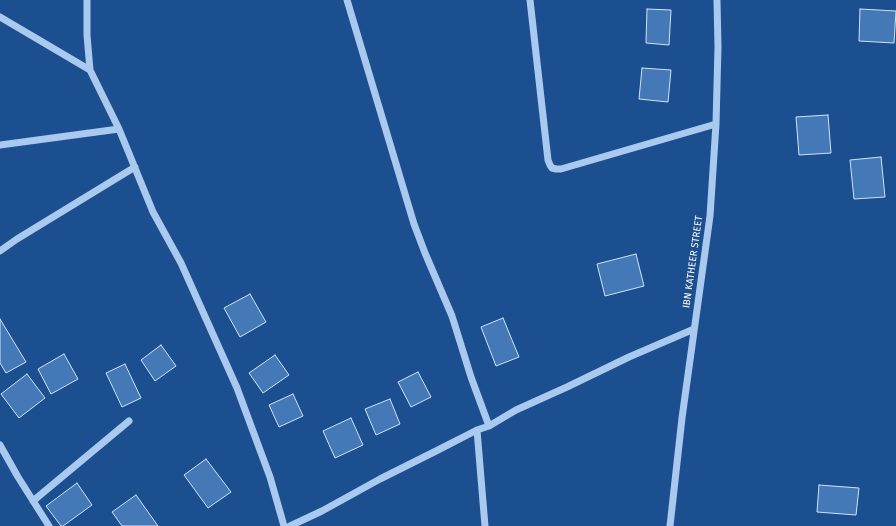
<!DOCTYPE html>
<style>
body{margin:0}
canvas{display:block;background:#1b4f8f}
</style>
<canvas width="896" height="526"></canvas>
<script>
const context = document.querySelector('canvas').getContext('2d');
context.lineJoin = 'round';
function paint(path, color) { context.fillStyle = color; context.fill(path, 'evenodd'); }
const toPath = rows => new Path2D(rows.map(r => 'M' + r).join(''));
function trace(path, color, width, dash) { context.strokeStyle = color; context.lineWidth = width; context.lineCap = dash ? 'butt' : 'round'; context.setLineDash(dash || []); context.stroke(path); }
function label(font, color, halo, rows, align = 'center') {
  context.font = font + ' "Fira Sans",sans-serif'; context.lineWidth = 3.5; context.setLineDash([]); context.textBaseline = 'middle'; context.strokeStyle = halo; context.fillStyle = color; for (const [text, x, y, turn = 0] of rows) {
    context.save(); context.translate(x, y); context.rotate((+turn || 0) * Math.PI / 180); context.textAlign = isNaN(turn) ? turn : align; if (halo) context.strokeText(text, 0, 0); context.fillText(text, 0, 0); context.restore();
  }
}
const building = toPath([
 [647,9,671,10,669,45,646,43,647,9],
 [860,9,896,11,894,43,859,41,860,9],
 [642,68,671,70,668,102,639,99,642,68],
 [828,115,831,153,799,155,796,117,828,115],
 [881,157,885,197,854,199,850,160,881,157],
 [636,254,644,286,605,296,597,264,636,254],
 [250,294,266,322,240,337,224,308,250,294],
 [503,318,519,357,496,366,481,327,503,318],
 [0,319,26,362,6,373,0,363,0,319],
 [161,345,176,366,155,381,141,360,161,345],
 [64,354,78,379,51,394,38,369,64,354],
 [275,355,289,375,263,393,249,373,275,355],
 [125,364,141,398,122,407,106,373,125,364],
 [418,372,431,397,411,407,398,382,418,372],
 [27,374,45,398,19,418,1,394,27,374],
 [293,394,303,416,279,427,269,405,293,394],
 [390,399,400,424,376,435,365,409,390,399],
 [351,418,363,445,335,458,323,431,351,418],
 [206,459,231,492,208,508,184,475,206,459],
 [77,483,92,505,63,526,61,526,46,506,77,483],
 [819,485,859,488,856,515,817,512,819,485],
 [136,495,158,526,122,526,112,512,136,495]
]);
const minor = toPath([
 [87,0,87,35,90,70,119,129,153,212,181,263,237,388,270,477,284,526],
 [347,0,414,224,425,253,452,316,471,377,489,426],
 [530,0,548,160,550,165,552,168,556,169,561,169,716,124],
 [0,17,90,70],
 [0,145,119,129],
 [0,251,17,239,135,167],
 [477,430,485,526],
 [0,445,18,477,49,526],
 [33,501,129,421],
 [290,526,322,511,380,479,438,450,477,430,489,426,516,410,567,387,629,357,694,329],
 [670,526,682,418,710,216,716,124,718,47,717,0]
]);
const streetNames = [
 ["IBN KATHEER STREET",693,262,-82]
];
paint(building, '#4478b7');
trace(building, '#cfe3fa', 1);
trace(minor, '#a9c9ee', 7);
label('10px', '#fff', '#1b4f8f', streetNames);
</script>
